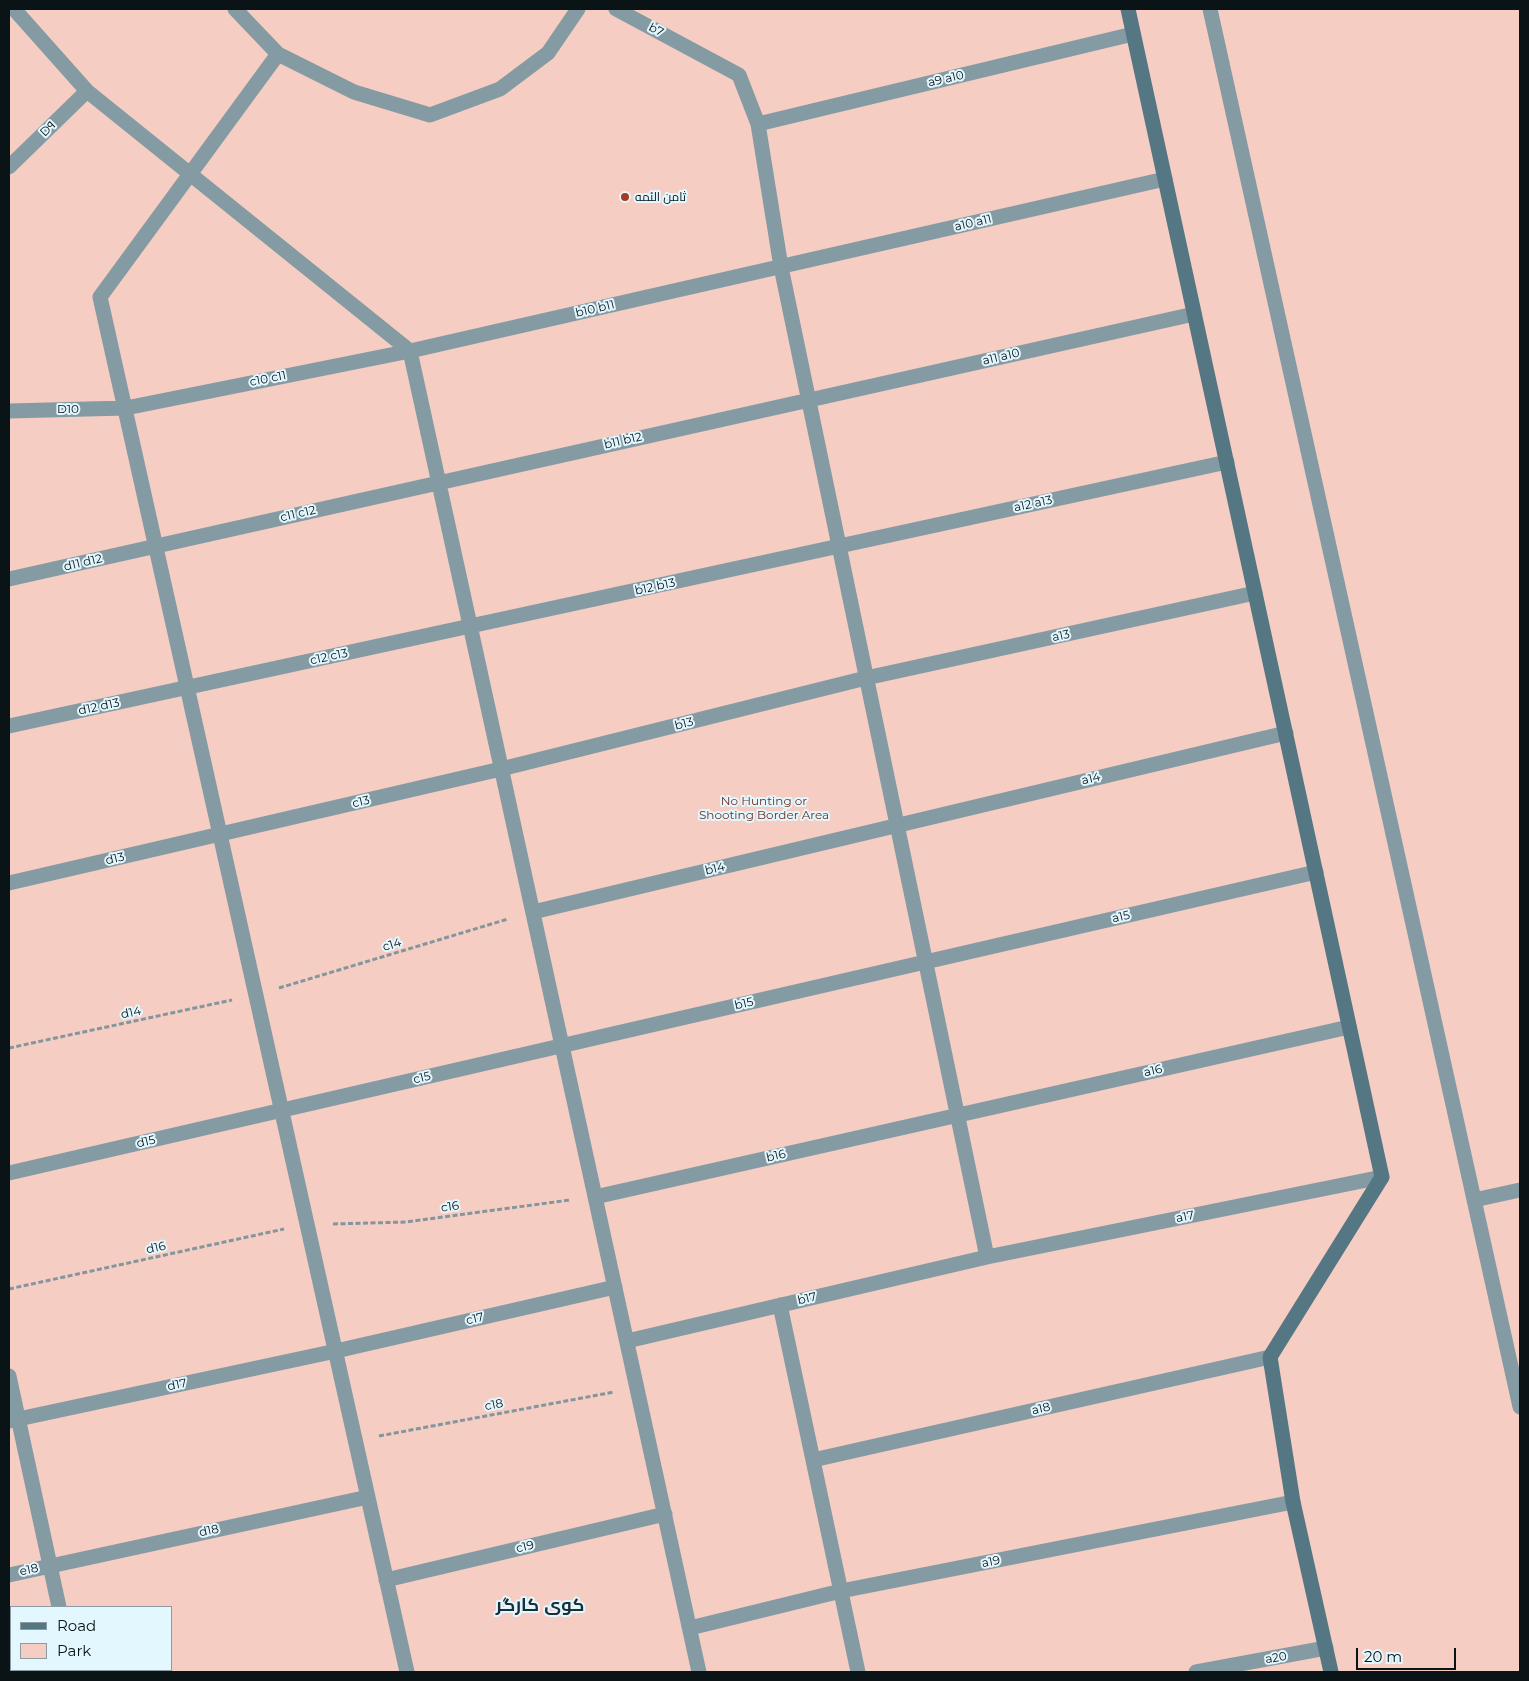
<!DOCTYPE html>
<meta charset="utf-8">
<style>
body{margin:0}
#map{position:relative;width:1529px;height:1681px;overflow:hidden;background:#d1eaf5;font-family:Montserrat,sans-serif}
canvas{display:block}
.frame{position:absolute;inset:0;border:10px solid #0a1316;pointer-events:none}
.legend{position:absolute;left:10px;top:1606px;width:162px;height:65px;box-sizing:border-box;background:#e3f7ff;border:1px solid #8c9ca2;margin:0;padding:6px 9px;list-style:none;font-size:15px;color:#0a1316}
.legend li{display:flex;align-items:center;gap:10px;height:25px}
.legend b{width:25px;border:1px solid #8c9ca2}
.scale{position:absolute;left:1356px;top:1648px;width:100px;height:22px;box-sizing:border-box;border:2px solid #0a1316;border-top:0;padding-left:6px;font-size:15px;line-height:18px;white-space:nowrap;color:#0a1316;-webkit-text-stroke:4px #e3f7ff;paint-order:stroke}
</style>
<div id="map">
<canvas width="1529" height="1681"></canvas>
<div class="frame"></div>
<ul class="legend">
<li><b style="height:6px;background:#557784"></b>Road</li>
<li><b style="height:14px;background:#f6cdc2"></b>Park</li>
</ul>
<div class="scale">20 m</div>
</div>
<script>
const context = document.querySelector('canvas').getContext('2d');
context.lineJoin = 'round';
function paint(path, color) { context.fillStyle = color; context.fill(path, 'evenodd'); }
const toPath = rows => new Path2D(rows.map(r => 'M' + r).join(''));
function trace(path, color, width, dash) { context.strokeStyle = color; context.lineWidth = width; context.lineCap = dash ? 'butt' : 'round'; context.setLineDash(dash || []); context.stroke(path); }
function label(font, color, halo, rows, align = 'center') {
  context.font = font + ' Montserrat,Cairo,sans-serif'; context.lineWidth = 4; context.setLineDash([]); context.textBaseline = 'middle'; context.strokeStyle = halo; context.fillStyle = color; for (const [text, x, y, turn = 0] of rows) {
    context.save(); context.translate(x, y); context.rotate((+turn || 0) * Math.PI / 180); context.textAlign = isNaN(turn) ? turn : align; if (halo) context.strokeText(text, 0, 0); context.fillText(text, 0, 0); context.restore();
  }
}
const green = toPath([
 [9,9,1520,9,1520,1672,9,1672],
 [11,1607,171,1607,171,1670,11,1670]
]);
const path = toPath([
 [279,988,508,919],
 [9,1048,232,1000],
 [333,1224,406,1222,570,1200],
 [9,1289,284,1229],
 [379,1436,614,1392]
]);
const lane = toPath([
 [1210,9,1520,1407],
 [1474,1200,1520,1190]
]);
const street = toPath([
 [14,9,87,91,410,351,699,1672],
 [235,9,278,54,354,92,430,115,500,89,548,53,578,9],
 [616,9,739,75,758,124,781,267,987,1257],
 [278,54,100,297,407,1672],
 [758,124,1133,34],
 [9,167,87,91],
 [9,411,126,408,410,351,1165,179],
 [9,579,1194,314],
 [9,726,1227,462],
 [9,883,501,769,866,678,1255,593],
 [533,912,1286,733],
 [9,1173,1316,872],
 [595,1197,1349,1027],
 [780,1305,858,1672],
 [627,1341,987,1257,1382,1177],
 [9,1376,59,1607],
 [9,1421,336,1351,615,1287],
 [813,1460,1270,1357],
 [9,1575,368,1497],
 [386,1580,665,1514],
 [690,1628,841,1591,1293,1502],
 [73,1670,74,1672],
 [1196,1672,1326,1648]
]);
const secondary = toPath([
 [1128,9,1382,1177,1270,1357,1293,1502,1331,1672]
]);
const markers = [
 [625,197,5,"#a43b21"]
];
const streetNames = [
 ["b7",656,30,28],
 ["a9 a10",946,79,-13],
 ["D۹",48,129,-45],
 ["a10 a11",973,223,-13],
 ["b10 b11",595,309,-13],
 ["a11 a10",1001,357,-13],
 ["c10 c11",268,379,-11],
 ["D10",68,409],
 ["b11 b12",623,441,-13],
 ["a12 a13",1033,504,-12],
 ["c11 c12",298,514,-13],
 ["d11 d12",83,563,-13],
 ["b12 b13",655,587,-12],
 ["a13",1061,636,-12],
 ["c12 c13",329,657,-12],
 ["d12 d13",99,707,-12],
 ["b13",684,724,-14],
 ["a14",1091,779,-13],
 ["c13",361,802,-13],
 ["d13",115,859,-13],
 ["b14",715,869,-13],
 ["a15",1121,917,-13],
 ["c14",392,945,-17],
 ["b15",744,1004,-13],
 ["d14",131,1013,-12],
 ["a16",1153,1071,-13],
 ["c15",422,1078,-13],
 ["d15",146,1142,-13],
 ["b16",776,1156,-13],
 ["c16",450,1207,-8],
 ["a17",1185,1217,-11],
 ["d16",156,1248,-12],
 ["b17",807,1299,-13],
 ["c17",475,1319,-13],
 ["d17",177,1385,-12],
 ["c18",494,1405,-11],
 ["a18",1041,1409,-13],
 ["d18",209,1531,-12],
 ["c19",525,1547,-13],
 ["a19",991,1562,-11],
 ["e18",29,1570,-12],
 ["a20",1276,1658,-10]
];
const poiNames = [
 ["ثامن الئمه",635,197]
];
const parkNames = [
 ["No Hunting or",764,801],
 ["Shooting Border Area",764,815]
];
const districtNames = [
 ["کوی کارگر",540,1606]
];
paint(green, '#f6cdc2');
trace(path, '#83969e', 3, [5, 2.5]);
trace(lane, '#849ba4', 15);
trace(street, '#849ba4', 15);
trace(secondary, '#557784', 15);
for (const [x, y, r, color] of markers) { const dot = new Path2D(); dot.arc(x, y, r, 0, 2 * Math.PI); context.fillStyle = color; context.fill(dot); trace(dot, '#e3f7ff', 2); }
label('12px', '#0a1316', '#e3f7ff', streetNames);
label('12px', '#0a1316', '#e3f7ff', poiNames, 'left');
label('12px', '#6f2f1f', '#e3f7ff', parkNames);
label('bold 18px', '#1a2f37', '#e3f7ff', districtNames);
</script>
